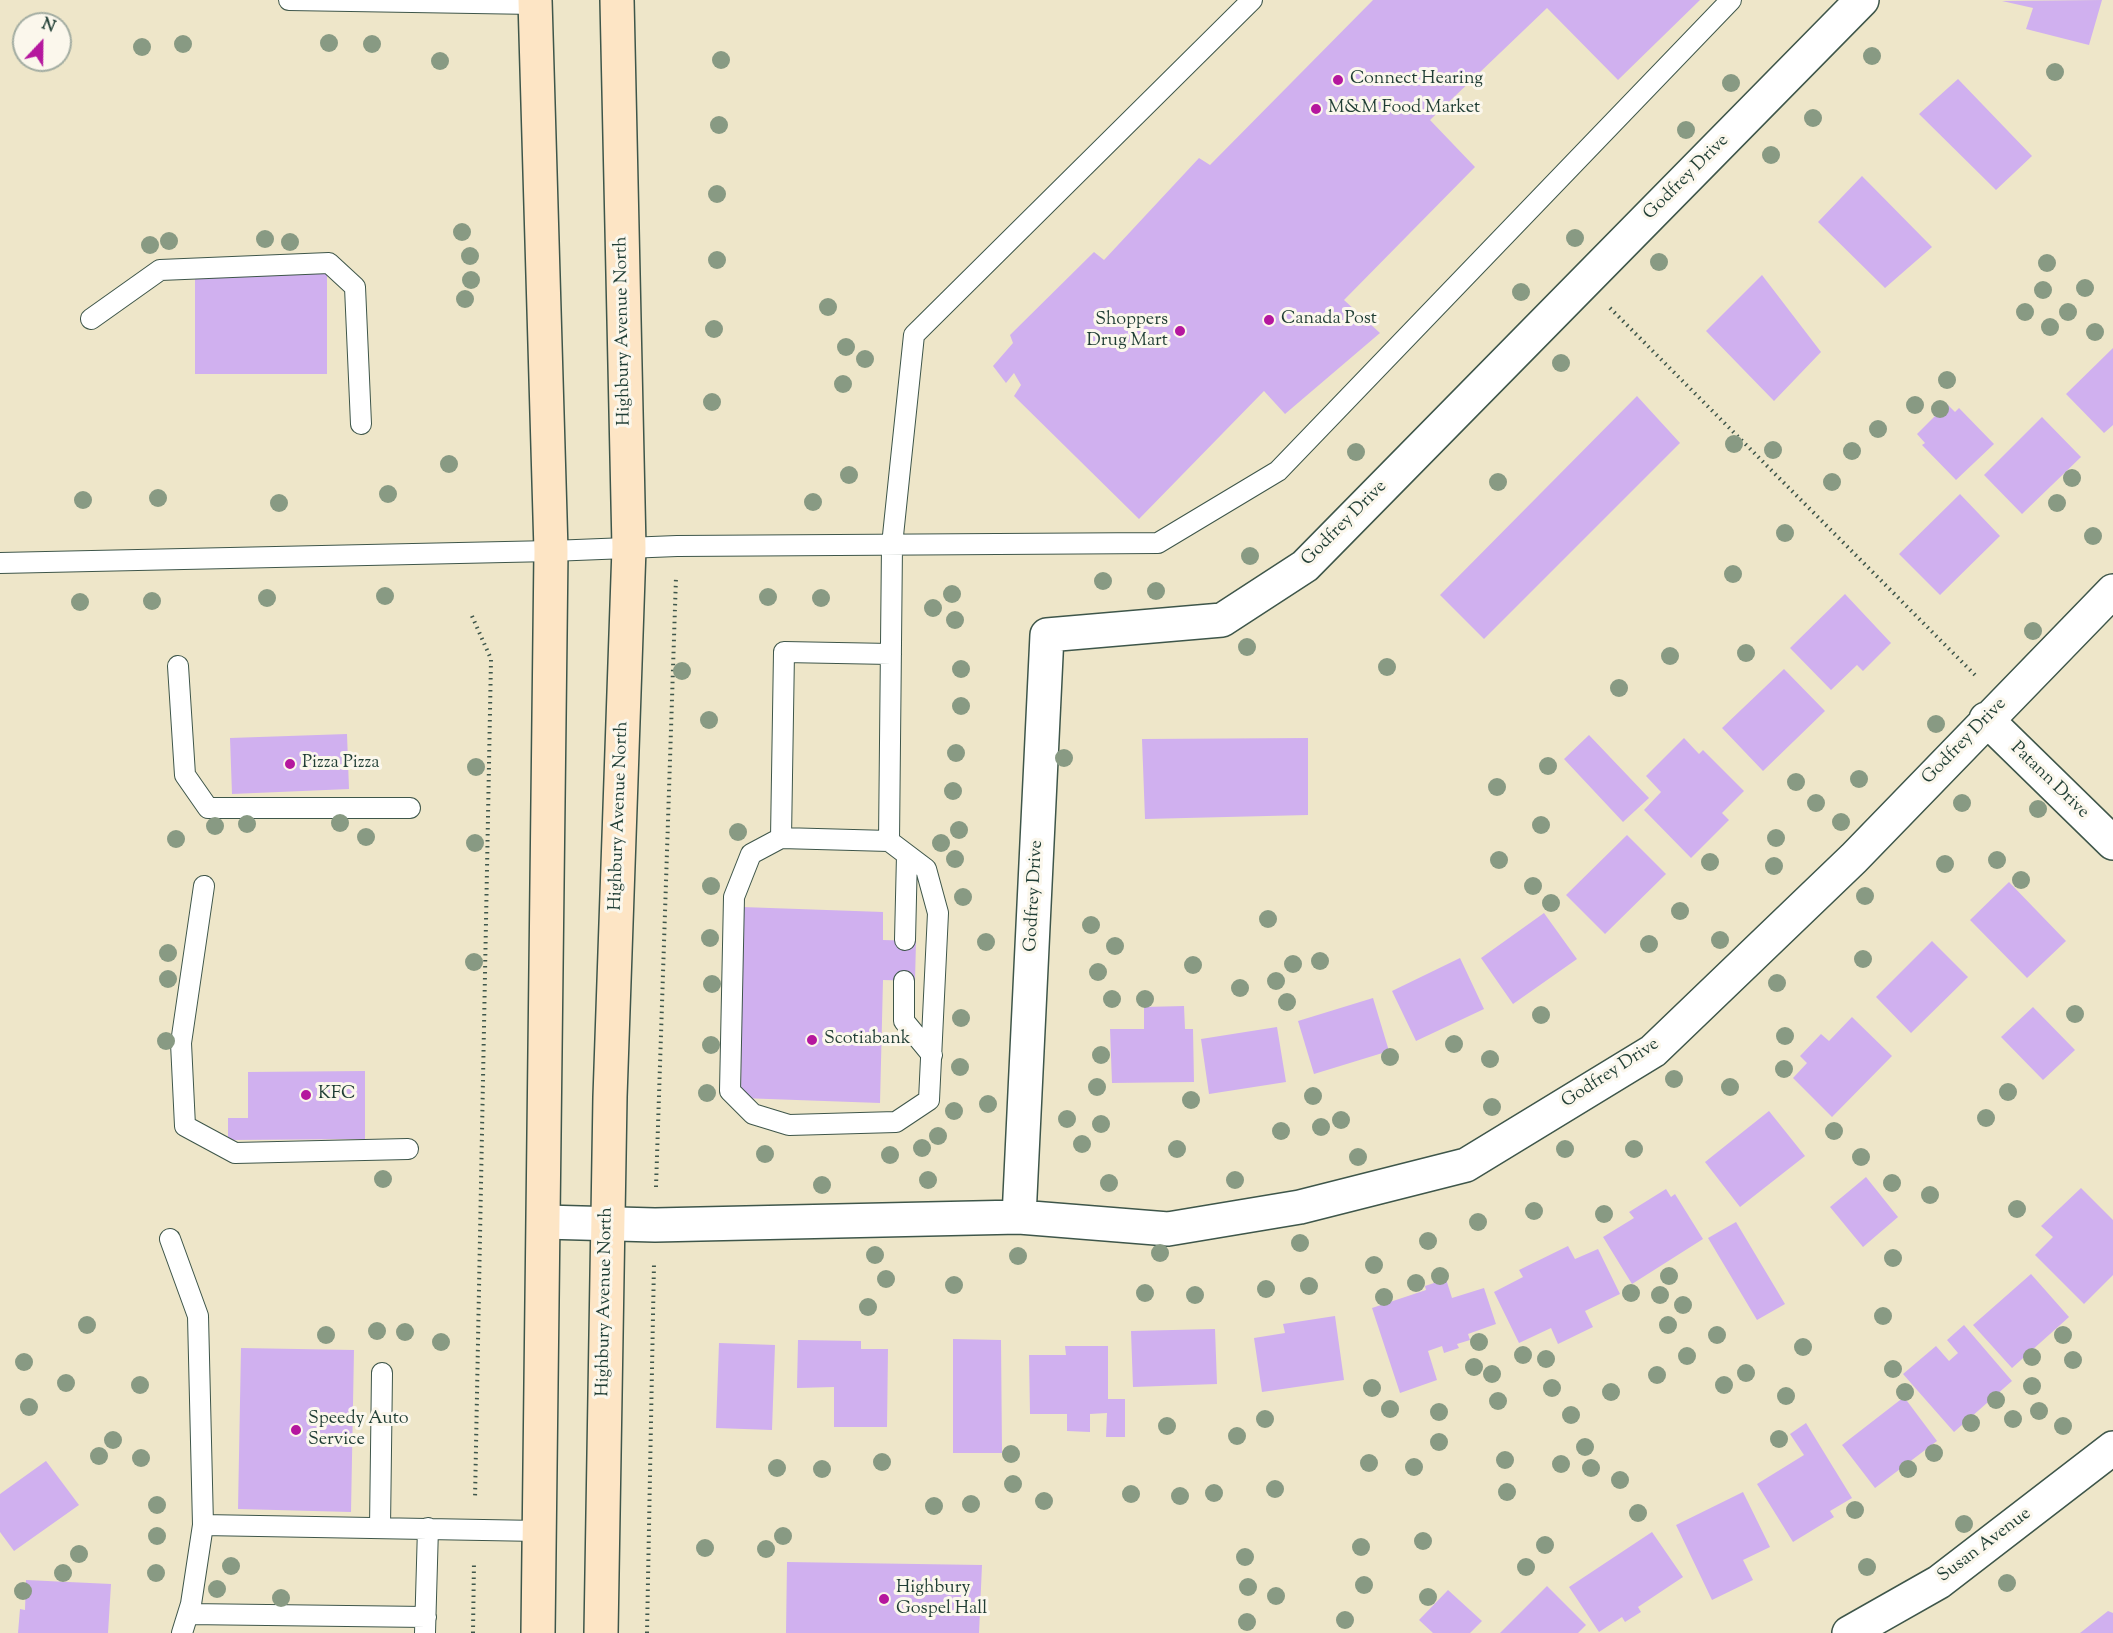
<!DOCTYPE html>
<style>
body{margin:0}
#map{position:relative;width:2113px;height:1633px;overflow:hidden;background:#eee6c9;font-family:"Sorts Mill Goudy",serif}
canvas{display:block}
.north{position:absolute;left:12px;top:12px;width:60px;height:60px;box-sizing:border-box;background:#fbf7ec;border:2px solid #a3ada2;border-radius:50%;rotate:22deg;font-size:16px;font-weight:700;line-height:24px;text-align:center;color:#1f3d34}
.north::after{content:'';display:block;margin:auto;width:21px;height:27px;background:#b5179e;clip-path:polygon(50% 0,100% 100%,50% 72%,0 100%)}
</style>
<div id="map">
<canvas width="2113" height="1633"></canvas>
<div class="north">N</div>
</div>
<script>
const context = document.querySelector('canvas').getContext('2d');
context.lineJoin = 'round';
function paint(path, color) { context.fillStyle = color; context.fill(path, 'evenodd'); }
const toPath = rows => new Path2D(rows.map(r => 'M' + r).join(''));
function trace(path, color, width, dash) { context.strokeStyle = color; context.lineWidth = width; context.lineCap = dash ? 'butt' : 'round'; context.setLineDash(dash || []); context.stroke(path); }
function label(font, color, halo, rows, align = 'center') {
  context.font = font + ' "Sorts Mill Goudy",serif'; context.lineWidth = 6; context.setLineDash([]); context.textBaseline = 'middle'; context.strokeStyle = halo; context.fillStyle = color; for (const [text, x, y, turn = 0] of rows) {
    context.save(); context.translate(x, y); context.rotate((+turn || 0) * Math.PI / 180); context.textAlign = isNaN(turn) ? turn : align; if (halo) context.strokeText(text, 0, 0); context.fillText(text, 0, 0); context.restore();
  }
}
const building = toPath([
 [1373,0,1700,0,1618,80,1547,8,1430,120,1475,167,1344,300,1380,333,1285,414,1264,391,1139,519,1014,396,1021,385,1014,373,1006,383,993,366,1013,343,1010,335,1094,252,1104,260,1199,158,1210,165],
 [2102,0,2089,45,2026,29,2033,8,2002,1],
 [1958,79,2032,156,1996,190,1919,114],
 [1862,176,1932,247,1885,288,1818,222],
 [195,271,327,271,327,374,195,374],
 [1762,275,1821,352,1774,401,1706,331],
 [2113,348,2113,425,2104,433,2066,394],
 [1637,396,1680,443,1484,639,1440,595],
 [1947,404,1955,412,1959,408,1994,444,1956,480,1922,445,1925,443,1917,434],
 [2042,417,2081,457,2022,514,1984,475],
 [1960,494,2000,536,1940,595,1899,554],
 [1845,594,1891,643,1863,671,1857,665,1831,690,1790,648],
 [1784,669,1825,711,1763,771,1722,728],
 [347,734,349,789,232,794,230,738],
 [1589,735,1649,798,1623,822,1564,759],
 [1308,738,1308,815,1145,819,1142,739],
 [1684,738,1699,754,1703,750,1744,791,1722,813,1729,820,1691,858,1644,810,1661,792,1646,776],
 [1627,835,1666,874,1605,934,1566,895],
 [2009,882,2066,941,2027,978,1970,920],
 [742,907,883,912,883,940,916,941,915,981,883,980,880,1103,741,1098],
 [1544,913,1577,959,1513,1004,1481,958],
 [1932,941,1968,977,1911,1033,1876,997],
 [1460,958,1484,1009,1416,1041,1392,991],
 [1373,998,1389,1051,1314,1074,1298,1021],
 [1184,1006,1185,1029,1193,1029,1194,1082,1112,1083,1110,1029,1144,1029,1144,1007],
 [2033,1007,2075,1050,2043,1080,2001,1037],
 [1852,1017,1892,1056,1832,1117,1793,1078,1807,1063,1800,1056,1821,1034,1829,1041],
 [1277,1027,1286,1082,1209,1094,1201,1039],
 [365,1071,365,1139,228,1140,228,1118,248,1118,248,1072],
 [1769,1111,1805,1156,1740,1207,1705,1162],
 [1866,1177,1898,1217,1863,1247,1830,1207],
 [2081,1188,2113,1220,2113,1275,2084,1304,2035,1255,2053,1237,2041,1226],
 [1666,1189,1671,1197,1675,1194,1703,1239,1632,1284,1603,1237,1634,1218,1629,1212],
 [1736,1222,1785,1304,1757,1320,1708,1238],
 [1568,1246,1575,1259,1598,1249,1620,1294,1585,1311,1593,1327,1558,1344,1551,1328,1519,1343,1494,1292,1523,1277,1519,1270],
 [2031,1274,2069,1317,2012,1368,1973,1325],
 [1446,1279,1452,1298,1484,1288,1496,1324,1468,1334,1470,1340,1457,1344,1459,1348,1444,1353,1442,1346,1428,1351,1437,1380,1400,1393,1372,1308,1426,1290,1425,1286],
 [1335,1316,1344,1380,1262,1392,1254,1338,1285,1333,1283,1324],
 [1964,1325,2012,1381,1954,1432,1903,1374,1936,1346,1949,1361,1958,1353,1947,1340],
 [1215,1329,1217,1384,1133,1387,1131,1331],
 [953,1339,1001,1340,1002,1453,953,1453],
 [798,1340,861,1341,861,1349,888,1349,887,1427,834,1427,834,1387,797,1388],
 [719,1343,775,1345,772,1430,716,1428],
 [1065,1346,1108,1346,1108,1399,1125,1399,1125,1437,1106,1437,1107,1413,1090,1414,1090,1432,1067,1431,1067,1414,1030,1414,1029,1355,1066,1355],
 [241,1348,354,1350,351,1512,238,1509],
 [1904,1397,1937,1441,1875,1488,1842,1445],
 [1806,1423,1852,1498,1830,1511,1834,1517,1793,1542,1757,1484,1804,1455,1790,1434],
 [46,1461,79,1505,14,1551,0,1532,0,1494],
 [1743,1492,1770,1547,1743,1560,1753,1580,1712,1600,1676,1525],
 [1652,1532,1683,1577,1638,1607,1641,1612,1625,1622,1622,1617,1599,1632,1569,1587],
 [787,1562,982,1565,979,1633,786,1633],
 [26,1580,111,1584,108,1633,18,1633,20,1609,25,1610],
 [1547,1586,1586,1625,1578,1633,1500,1633],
 [1448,1590,1482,1621,1470,1633,1433,1633,1419,1620],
 [2108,1611,2113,1613,2113,1633,2080,1633]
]);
const path = toPath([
 [1610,308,1977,677],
 [472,616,491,659,475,1499],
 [656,1187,676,577],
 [473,1633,474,1561],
 [647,1633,654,1263]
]);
const lane = toPath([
 [289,0,535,4],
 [91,319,160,270,329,263,355,287,361,424],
 [0,563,551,551,677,546,1158,543,1278,471,1731,0],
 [178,666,185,775,208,808,410,808],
 [781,838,784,652,891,654],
 [889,841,781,838,751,854,734,897,730,1091,753,1114,789,1125,896,1122,929,1100,938,913,926,869,889,841,892,545,914,335,1252,0],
 [204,886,181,1043,185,1126,235,1153,408,1149],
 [905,940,907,855],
 [904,981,904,1021,932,1055],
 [170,1239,198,1316,203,1525,539,1531],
 [380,1527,382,1373],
 [188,1614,426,1617],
 [182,1633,191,1604,203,1525],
 [425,1633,428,1528]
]);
const street = toPath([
 [1986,719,2113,843],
 [1019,1217,1047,635,1222,620,1305,566,1862,0],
 [544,1222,655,1225,1019,1217,1168,1229,1300,1207,1466,1165,1653,1051,1854,858,2113,591],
 [1849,1633,1939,1582,2113,1448]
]);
const secondary = toPath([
 [535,0,551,551,538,1633],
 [601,1633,610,1097,629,548,617,0]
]);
const trees = [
 [329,43],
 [183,44],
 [372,44],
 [142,47],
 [1872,56],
 [721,60],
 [440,61],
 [2055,72],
 [1731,83],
 [1813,118],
 [719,125],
 [1686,130],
 [1771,155],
 [717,194],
 [462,232],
 [1575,238],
 [265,239],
 [169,241],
 [290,242],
 [150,245],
 [470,256],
 [717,260],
 [1659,262],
 [2047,263],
 [471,280],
 [2085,288],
 [2043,290],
 [1521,292],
 [465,299],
 [828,307],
 [2025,312],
 [2068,312],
 [2050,327],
 [714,329],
 [2095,332],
 [846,347],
 [865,359],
 [1561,363],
 [1947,380],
 [843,384],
 [712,402],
 [1915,405],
 [1940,409],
 [1878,429],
 [1734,444],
 [1773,450],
 [1852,451],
 [1356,452],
 [449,464],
 [849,475],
 [2072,478],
 [1498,482],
 [1832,482],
 [388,494],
 [158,498],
 [83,500],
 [813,502],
 [279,503],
 [2057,503],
 [1785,533],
 [2093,536],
 [1250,556],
 [1733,574],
 [1103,581],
 [1156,591],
 [952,594],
 [385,596],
 [768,597],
 [267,598],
 [821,598],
 [152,601],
 [80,602],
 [933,608],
 [955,620],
 [2033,631],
 [1247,647],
 [1746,653],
 [1670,656],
 [1387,667],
 [961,669],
 [682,671],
 [1619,688],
 [961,706],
 [709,720],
 [1936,724],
 [956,753],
 [1064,758],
 [1548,766],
 [476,767],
 [1859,779],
 [1796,782],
 [1497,787],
 [953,791],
 [1816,803],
 [1962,803],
 [2038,809],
 [1841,822],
 [340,823],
 [247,824],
 [1541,825],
 [215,826],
 [959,830],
 [738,832],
 [366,837],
 [1776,838],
 [176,839],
 [475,843],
 [941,843],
 [955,859],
 [1499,860],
 [1997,860],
 [1710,862],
 [1945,864],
 [1774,866],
 [2021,880],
 [711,886],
 [1533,886],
 [1865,896],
 [963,897],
 [1551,903],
 [1680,911],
 [1268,919],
 [1091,925],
 [710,938],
 [1720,940],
 [986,942],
 [1649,944],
 [1115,946],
 [168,953],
 [1863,959],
 [1320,961],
 [474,962],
 [1293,964],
 [1193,965],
 [1098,972],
 [168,979],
 [1276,981],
 [1777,983],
 [712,984],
 [1240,988],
 [1112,999],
 [1145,999],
 [1287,1002],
 [2075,1014],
 [1541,1015],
 [961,1018],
 [1785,1036],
 [166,1041],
 [1454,1044],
 [711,1045],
 [1101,1055],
 [1390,1057],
 [1490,1059],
 [960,1067],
 [1784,1069],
 [1674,1079],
 [1097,1087],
 [1730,1087],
 [2008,1092],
 [707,1093],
 [1313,1096],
 [1191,1100],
 [988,1104],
 [1492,1107],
 [954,1111],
 [1986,1118],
 [1067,1119],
 [1341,1120],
 [1101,1124],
 [1321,1127],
 [1281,1131],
 [1834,1131],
 [938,1136],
 [1082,1144],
 [922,1148],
 [1177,1149],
 [1565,1149],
 [1634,1149],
 [765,1154],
 [890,1155],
 [1358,1157],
 [1861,1157],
 [383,1179],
 [928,1180],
 [1235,1180],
 [1109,1183],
 [1892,1183],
 [822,1185],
 [1930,1195],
 [2017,1209],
 [1534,1211],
 [1604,1214],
 [1478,1222],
 [1428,1241],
 [1300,1243],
 [1160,1253],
 [875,1255],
 [1018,1256],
 [1893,1258],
 [1374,1265],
 [1440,1276],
 [1669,1276],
 [886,1279],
 [1416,1283],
 [954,1285],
 [1309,1286],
 [1266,1289],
 [1145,1293],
 [1631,1293],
 [1195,1295],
 [1660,1295],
 [1384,1297],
 [1683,1305],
 [868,1307],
 [1883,1316],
 [87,1325],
 [1668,1325],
 [377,1331],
 [405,1332],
 [326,1335],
 [1717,1335],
 [2063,1335],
 [441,1342],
 [1479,1342],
 [1803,1347],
 [1523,1355],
 [1687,1356],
 [2032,1357],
 [1546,1359],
 [2073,1360],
 [24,1362],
 [1474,1367],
 [1893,1369],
 [1746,1373],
 [1492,1374],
 [1657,1375],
 [66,1383],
 [140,1385],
 [1724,1385],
 [2032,1386],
 [1372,1388],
 [1552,1388],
 [1611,1392],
 [1905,1392],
 [1786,1396],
 [1996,1400],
 [1498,1401],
 [29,1407],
 [1390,1409],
 [2039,1411],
 [1439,1412],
 [1571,1415],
 [1265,1419],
 [2013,1419],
 [1971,1423],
 [1167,1426],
 [2063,1426],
 [1237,1436],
 [1779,1439],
 [113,1440],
 [1439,1442],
 [1585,1447],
 [1934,1453],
 [1011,1454],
 [99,1456],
 [141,1458],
 [1505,1460],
 [882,1462],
 [1369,1463],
 [1561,1464],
 [1414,1467],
 [777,1468],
 [1591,1468],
 [822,1469],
 [1908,1469],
 [1620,1480],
 [1013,1484],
 [1275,1489],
 [1507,1492],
 [1214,1493],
 [1131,1494],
 [1180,1496],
 [1044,1501],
 [971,1504],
 [157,1505],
 [934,1506],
 [1855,1510],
 [1638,1513],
 [1964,1524],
 [157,1536],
 [783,1536],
 [1423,1541],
 [1545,1545],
 [1361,1547],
 [705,1548],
 [766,1549],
 [79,1554],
 [1245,1557],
 [231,1566],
 [1526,1567],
 [1867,1567],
 [63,1573],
 [156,1573],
 [2007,1583],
 [1364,1585],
 [1248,1587],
 [217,1589],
 [23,1591],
 [1276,1596],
 [1428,1597],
 [281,1598],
 [1345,1620],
 [1247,1622]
];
const markers = [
 [1338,80,6,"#b5179e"],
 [1316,109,6,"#b5179e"],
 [1269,320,6,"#b5179e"],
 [1180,331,6,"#b5179e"],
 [290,764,6,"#b5179e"],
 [812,1040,6,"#b5179e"],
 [306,1095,6,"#b5179e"],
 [296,1430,6,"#b5179e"],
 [884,1599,6,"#b5179e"]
];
const poiNames = [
 ["Connect Hearing",1350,80],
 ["M&M Food Market",1328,109],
 ["Canada Post",1281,320],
 ["Shoppers",1168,321,"right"],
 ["Drug Mart",1168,342,"right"],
 ["Pizza Pizza",302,764],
 ["Scotiabank",824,1040],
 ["KFC",318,1095],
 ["Speedy Auto",308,1420],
 ["Service",308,1441],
 ["Highbury",896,1589],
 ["Gospel Hall",896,1610]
];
const streetNames = [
 ["Godfrey Drive",1687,178,-45],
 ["Highbury Avenue North",624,331,-91],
 ["Godfrey Drive",1345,524,-45],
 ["Godfrey Drive",1965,742,-46],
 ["Patann Drive",2049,781,44],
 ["Highbury Avenue North",620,816,-88],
 ["Godfrey Drive",1035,896,-87],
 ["Godfrey Drive",1611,1074,-33],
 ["Highbury Avenue North",606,1302,-89],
 ["Susan Avenue",1985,1546,-37]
];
paint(building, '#d0b0ef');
trace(lane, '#3e564a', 22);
trace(street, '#3e564a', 36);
trace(secondary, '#3e564a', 36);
trace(path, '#3e564a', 4, [1.5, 4.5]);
trace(lane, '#fff', 20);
trace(street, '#fff', 33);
trace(secondary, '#fde5c5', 33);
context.fillStyle = '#889a83';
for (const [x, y] of trees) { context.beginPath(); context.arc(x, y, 9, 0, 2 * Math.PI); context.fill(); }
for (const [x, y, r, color] of markers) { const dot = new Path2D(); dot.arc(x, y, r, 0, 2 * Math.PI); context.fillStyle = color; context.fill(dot); trace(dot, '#fbf7ec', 2); }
label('18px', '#1f3d34', '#fbf7ec', poiNames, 'left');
label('18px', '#1f3d34', '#fbf7ec', streetNames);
</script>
